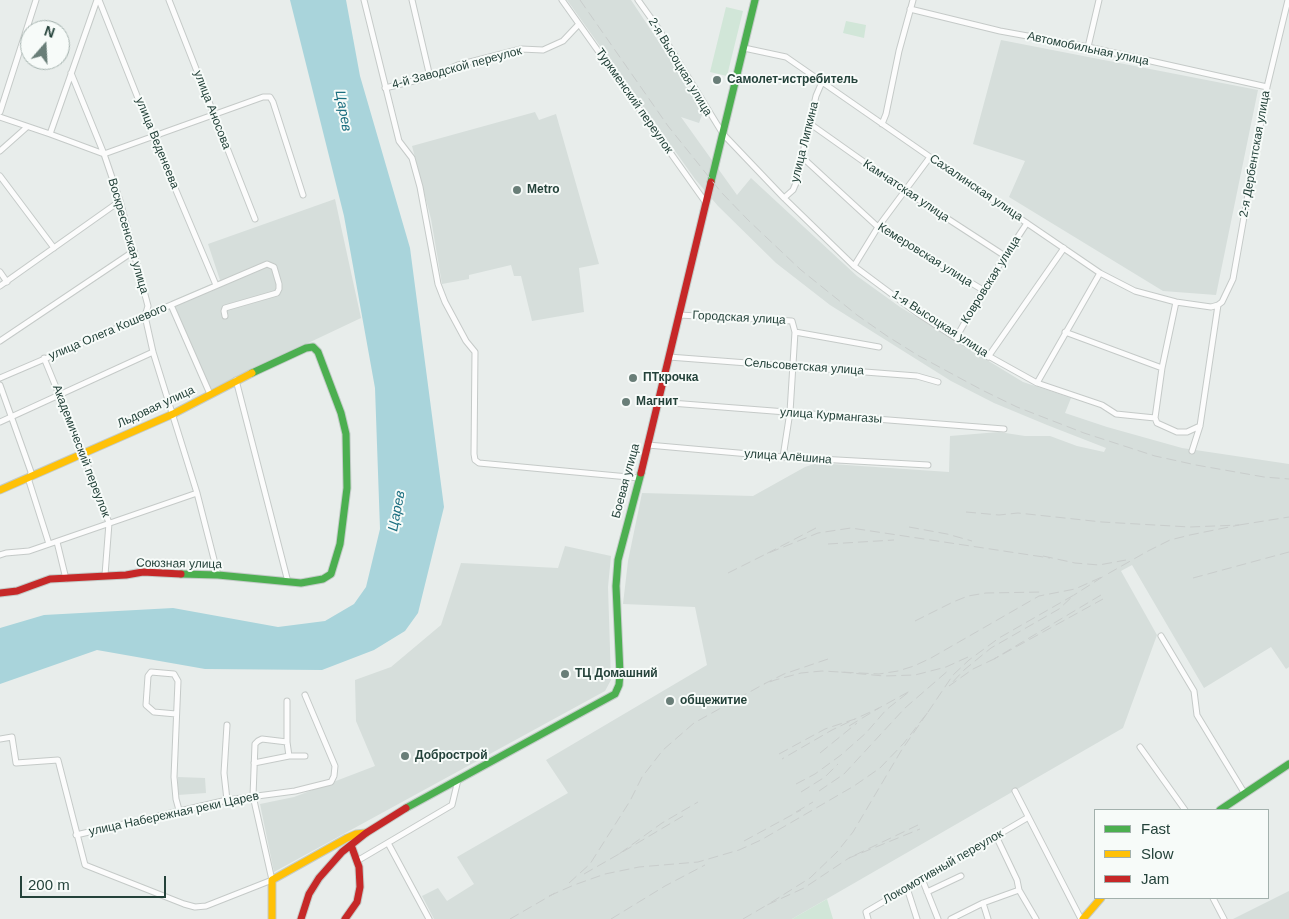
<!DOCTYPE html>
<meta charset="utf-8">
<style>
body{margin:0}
#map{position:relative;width:1289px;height:919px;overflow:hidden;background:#e8edeb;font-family:Arial,sans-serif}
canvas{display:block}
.legend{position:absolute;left:1094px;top:809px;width:175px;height:90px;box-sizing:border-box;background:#f7fbf9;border:1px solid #a3b1ad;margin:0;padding:6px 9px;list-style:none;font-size:15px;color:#24423a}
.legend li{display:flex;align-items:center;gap:10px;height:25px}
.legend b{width:25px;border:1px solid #a3b1ad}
.north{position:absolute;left:20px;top:20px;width:50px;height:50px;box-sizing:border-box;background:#f7fbf9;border:1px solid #a3b1ad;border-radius:50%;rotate:19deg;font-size:14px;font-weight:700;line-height:20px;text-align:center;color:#24423a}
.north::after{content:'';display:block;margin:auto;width:18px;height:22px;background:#697e78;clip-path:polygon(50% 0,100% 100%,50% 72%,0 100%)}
.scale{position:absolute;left:20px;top:876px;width:146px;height:22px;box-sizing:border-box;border:2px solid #24423a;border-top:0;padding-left:6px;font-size:15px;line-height:18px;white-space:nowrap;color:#24423a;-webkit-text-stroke:4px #f7fbf9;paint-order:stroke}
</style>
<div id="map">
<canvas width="1289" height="919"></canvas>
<ul class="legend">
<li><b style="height:6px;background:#4caf50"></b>Fast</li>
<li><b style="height:6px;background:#ffc107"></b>Slow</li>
<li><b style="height:6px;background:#c62828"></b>Jam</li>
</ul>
<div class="north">N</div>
<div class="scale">200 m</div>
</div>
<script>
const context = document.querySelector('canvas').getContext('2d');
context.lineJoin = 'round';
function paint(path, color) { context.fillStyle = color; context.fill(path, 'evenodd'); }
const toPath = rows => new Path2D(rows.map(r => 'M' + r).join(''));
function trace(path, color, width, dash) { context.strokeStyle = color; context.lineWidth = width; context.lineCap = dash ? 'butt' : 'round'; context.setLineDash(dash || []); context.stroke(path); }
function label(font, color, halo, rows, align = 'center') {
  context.font = font + ' Arial,sans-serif'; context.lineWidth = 4; context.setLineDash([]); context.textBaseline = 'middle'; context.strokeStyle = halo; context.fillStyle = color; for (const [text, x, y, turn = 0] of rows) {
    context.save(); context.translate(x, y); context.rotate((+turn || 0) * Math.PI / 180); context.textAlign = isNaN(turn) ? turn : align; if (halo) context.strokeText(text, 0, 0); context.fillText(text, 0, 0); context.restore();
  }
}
const built = toPath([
 [567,0,631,0,704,110,699,123,681,117,737,195,751,178,857,276,900,307,1023,382,1071,398,1065,413,1107,427,1182,448,1289,464,1289,667,1286,669,1271,647,1204,688,1132,565,1121,571,1157,635,1123,728,792,919,434,919,422,896,438,888,447,901,474,884,457,857,568,793,546,760,707,665,695,607,623,604,628,561,642,493,753,496,805,467,817,463,949,472,950,436,999,432,1025,436,1050,436,1077,446,1104,452,1106,448,1047,425,994,403,951,381,830,305,776,263,718,206,695,179],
 [1001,40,1258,90,1216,295,1163,291,1009,197,1025,161,973,144],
 [535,112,539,120,556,114,599,264,579,268,584,312,532,321,521,276,514,276,511,265,469,275,469,279,442,284,431,219,412,146],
 [335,199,361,318,211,389,171,301,220,280,208,244],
 [565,546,611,556,608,587,611,680,605,691,274,872,260,804,294,797,375,766,356,721,355,680,391,667,441,625,461,563,558,568],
 [178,777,205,778,206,793,178,795],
 [1289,891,1289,919,1233,919]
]);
const green = toPath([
 [726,7,743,11,727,76,710,72],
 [846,21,866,25,864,38,843,33],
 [827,899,833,919,792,919]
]);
const water = toPath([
 [290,0,346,0,360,76,410,248,444,507,418,613,405,631,374,650,322,670,205,669,97,650,0,684,0,628,44,615,173,608,278,627,325,621,354,604,366,587,380,529,375,388,344,216]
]);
const street = toPath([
 [99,0,153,136,216,285],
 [169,0,255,219],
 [364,0,399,141,412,158,420,187,438,284,445,302,466,341,475,352,474,454,475,460,479,463,639,478],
 [412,0,430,77],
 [562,0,706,203],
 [638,0,658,28,723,134,784,198,854,266,917,313,956,338,1037,383,1102,405,1116,414,1155,418,1157,423,1177,432,1187,432,1200,426],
 [910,9,1000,31,1088,47,1267,87],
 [1088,47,1099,0],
 [744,48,786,57,930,157,1100,273,1135,291,1176,302,1211,307,1218,305],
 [71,73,104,154,120,201,148,306,145,316,153,352,197,493,218,575],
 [385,88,430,77,458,65,521,49,543,50,563,41,579,24],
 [0,112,36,0],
 [0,117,50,134,104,154,263,97,270,97,273,102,303,195],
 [809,123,905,191,1005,256],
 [882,124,886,114,899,51,913,0],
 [50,134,97,0],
 [0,151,27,127],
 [802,157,878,227,983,290],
 [0,176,54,248],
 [784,198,793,190,796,183,816,96,822,82],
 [854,266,878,227,930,157],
 [0,272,7,282],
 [0,286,120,201],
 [171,305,210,394],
 [1218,305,1222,302,1233,279,1267,87,1288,0],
 [679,315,792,321,795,332,879,347],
 [1065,332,1162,368],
 [956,338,983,290,1027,223],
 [0,341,134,251],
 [669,357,917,376,938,382],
 [988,357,1064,248],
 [44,358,83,453,109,523,105,575],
 [0,378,267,264,274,267,279,284,279,289,277,293,225,308,224,311,225,316],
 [236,380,288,582],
 [1037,383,1100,273],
 [0,385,31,472,29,481,49,544],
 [658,402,1004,429],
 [1155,418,1162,368,1176,302],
 [0,422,153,352],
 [648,445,783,457,928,465],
 [1192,451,1200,426,1218,305],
 [783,457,790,412,795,332],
 [57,542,66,579],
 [0,555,6,553,29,551,197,493],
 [1161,636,1194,691,1197,715,1245,794],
 [176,714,154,712,146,705,148,676,151,672,174,674,178,681,174,777,176,799,179,810],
 [0,739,12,737,16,763,58,760,85,865,184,904,195,907,206,906,272,880,253,796,255,744,258,741,262,739,287,742,287,701],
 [287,742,289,756],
 [1140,747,1185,810],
 [254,763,289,756,305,756],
 [1015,791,1081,919],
 [227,800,224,773,227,725],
 [76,835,227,800,295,791,331,782,334,776,335,766,305,695],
 [996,836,1017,880,1019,890,1036,919],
 [388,843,429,919],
 [357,861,452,805,458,780],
 [922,879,938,919],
 [907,888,917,919],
 [927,892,961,876],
 [1213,898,1224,919],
 [983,903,988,919],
 [868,919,866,912,1027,818],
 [951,919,983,903,1019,890]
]);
const fast = toPath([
 [711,182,755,0],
 [181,574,218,575,301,583,323,579,331,574,340,544,347,488,346,434,341,413,318,352,313,347,306,348,252,373],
 [406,808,615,694,619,685,620,674,616,586,618,560,641,473],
 [1220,810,1289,764]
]);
const slow = toPath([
 [0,490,173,414,252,373],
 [272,919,272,880,347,838,356,834,366,833],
 [1083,919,1101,898]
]);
const jam = toPath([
 [641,473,711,182],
 [0,593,17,591,50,579,126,575,143,572,181,574],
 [301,919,309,894,319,878,342,852,366,833,406,808],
 [345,919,357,902,360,887,359,867,351,845]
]);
const rail = toPath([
 [580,0,668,126,721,192,748,220,801,270,857,315,887,336,919,356,982,390,1017,407,1084,433,1155,456,1196,465,1264,477,1289,479],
 [966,512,999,515,1018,513,1102,522,1190,527,1239,525,1190,535,1170,540,1148,551,1104,576],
 [1239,525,1289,517],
 [909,527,947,534,972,541],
 [816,528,766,554,818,533,851,528,1050,558],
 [828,544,894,540],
 [1043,556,1075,563,1099,565,1126,560],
 [728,573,766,554],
 [1193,578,1289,552],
 [1101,595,994,659,1103,599],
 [915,621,953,602,968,596,986,593,1043,592],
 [968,657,946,667,915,675,884,676,840,672,879,674,898,671,914,666,931,658,1039,596,1075,589,1104,576,1074,595],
 [828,659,784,674,764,684,775,680,801,673,822,671,840,672],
 [928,712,953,675,969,660,999,638,1074,595,1059,609,991,648,964,670,949,686,973,669,994,659],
 [849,726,879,708,855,719],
 [820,753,857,723],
 [779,754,825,729,855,719,832,730,782,759],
 [796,784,815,774,841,755,866,733,886,710,910,691,879,708],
 [819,791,844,774,905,708,950,669],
 [801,792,825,777,838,764],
 [796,812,813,802],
 [683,816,619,854,662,823,698,802],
 [918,825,849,858,920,829],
 [744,841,801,810],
 [584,874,619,854],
 [569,883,590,864,630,801,642,777,663,750,694,723,764,684],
 [549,896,574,885,605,874,639,867,698,862,739,850,761,840,854,786,880,768,904,743,928,712,901,751,853,832,837,852,810,878,767,905,804,888,849,858],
 [510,919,555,893],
 [611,919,665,886,705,865],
 [743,919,767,905]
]);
const markers = [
 [717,80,5,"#697e78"],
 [517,190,5,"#697e78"],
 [633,378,5,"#697e78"],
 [626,402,5,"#697e78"],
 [565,674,5,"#697e78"],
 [670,701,5,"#697e78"],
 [405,756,5,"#697e78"]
];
const streetNames = [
 ["Автомобильная улица",1088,49,12],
 ["2-я Высоцкая улица",680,67,59],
 ["4-й Заводской переулок",457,68,-15],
 ["Туркменский переулок",634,101,55],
 ["улица Аносова",212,110,69],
 ["улица Липкина",805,142,-76],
 ["улица Веденеева",157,143,68],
 ["2-я Дербентская улица",1255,154,-80],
 ["Сахалинская улица",976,188,34],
 ["Камчатская улица",906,191,34],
 ["Воскресенская улица",128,236,74],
 ["Кемеровская улица",925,255,32],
 ["Ковровская улица",991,280,-58],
 ["Городская улица",739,318,3],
 ["1-я Высоцкая улица",940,324,33],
 ["улица Олега Кошевого",108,332,-23],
 ["Сельсоветская улица",804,367,4],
 ["Льдовая улица",156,407,-25],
 ["улица Курмангазы",831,416,4],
 ["Академический переулок",81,451,69],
 ["улица Алёшина",788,457,4],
 ["Боевая улица",626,481,-75],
 ["Союзная улица",179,564,1],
 ["улица Набережная реки Царев",174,814,-12],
 ["Локомотивный переулок",943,867,-30]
];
const poiNames = [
 ["Самолет-истребитель",727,80],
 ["Metro",527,190],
 ["ПТкрочка",643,378],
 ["Магнит",636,402],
 ["ТЦ Домашний",575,674],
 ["общежитие",680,701],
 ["Добрострой",415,756]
];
const waterNames = [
 ["Царев",343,111,80],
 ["Царев",397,511,-79]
];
paint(built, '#d6dedb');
paint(green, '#d1e6d8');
paint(water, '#a9d4db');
trace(street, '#c5cac8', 7);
trace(fast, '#c3cbc8', 9);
trace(slow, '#c3cbc8', 9);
trace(jam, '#c3cbc8', 9);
trace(street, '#fcfcfc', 5);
trace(fast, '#4caf50', 7);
trace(slow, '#ffc107', 7);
trace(jam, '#c62828', 7);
trace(rail, '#c9cdcc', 1, [10, 5]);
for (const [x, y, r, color] of markers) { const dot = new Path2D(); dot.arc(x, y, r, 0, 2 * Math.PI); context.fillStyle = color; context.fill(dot); trace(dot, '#f7fbf9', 2); }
label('12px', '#24423a', '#f7fbf9', streetNames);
label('bold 12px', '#24423a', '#f7fbf9', poiNames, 'left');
label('italic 14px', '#1c6f80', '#f7fbf9', waterNames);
</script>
